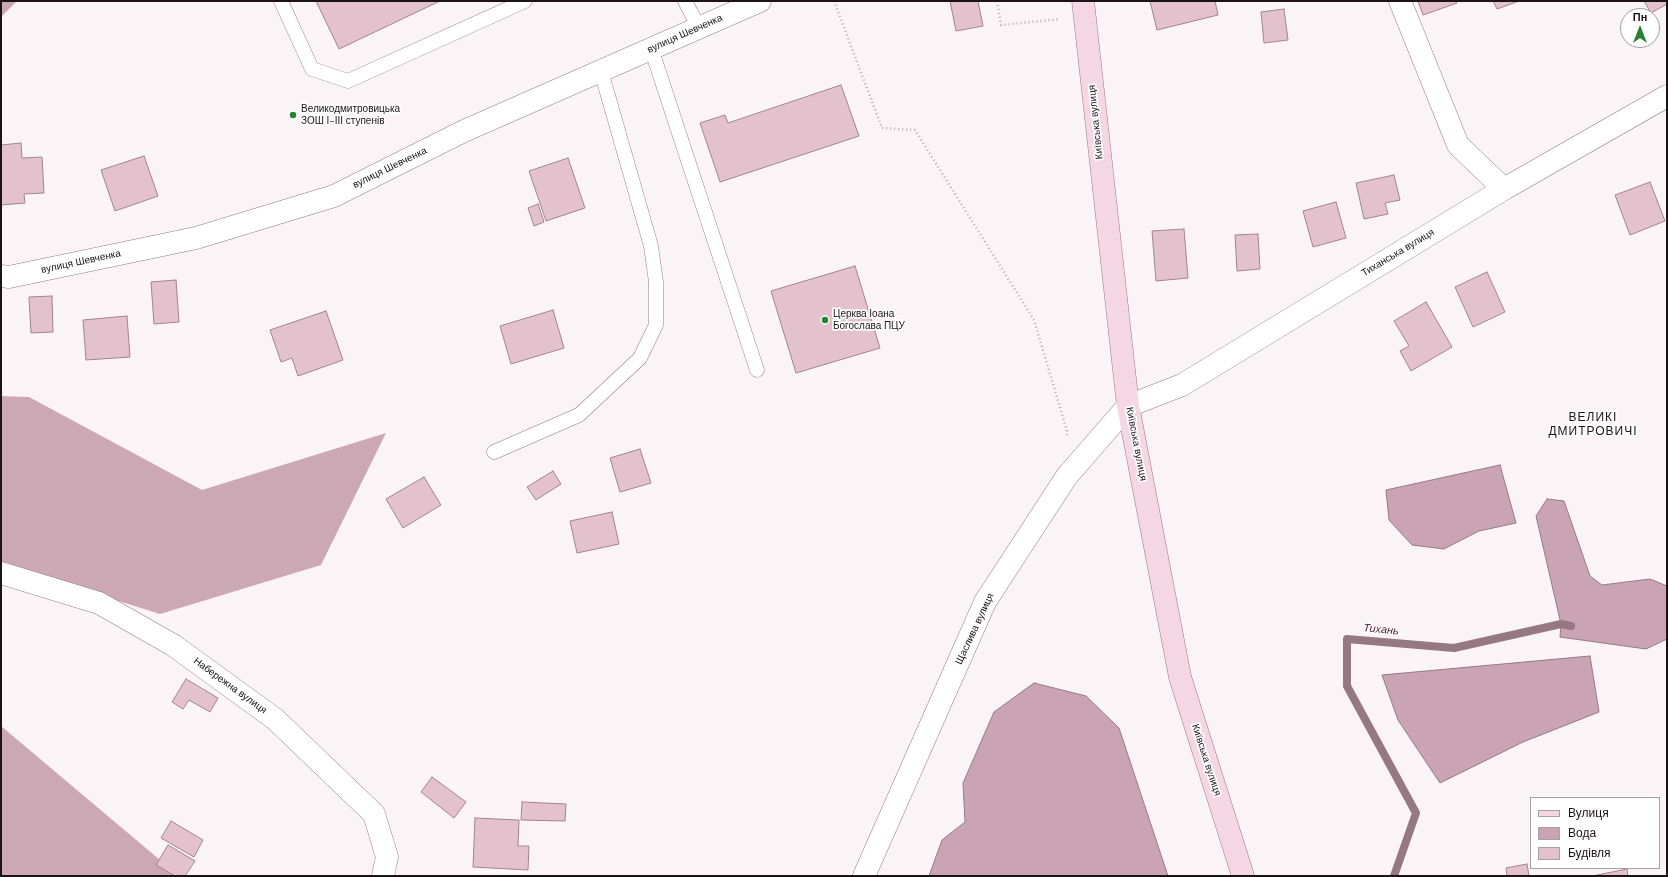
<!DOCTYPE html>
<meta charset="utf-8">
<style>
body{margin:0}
#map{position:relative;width:1668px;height:877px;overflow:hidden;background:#fbf4f6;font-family:"DM Sans",sans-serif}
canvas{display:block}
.frame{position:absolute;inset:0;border:2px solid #1d1216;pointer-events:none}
.legend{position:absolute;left:1530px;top:797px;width:130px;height:72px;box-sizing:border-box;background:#fff;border:1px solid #a5a0a2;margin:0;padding:5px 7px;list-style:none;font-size:12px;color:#1d1216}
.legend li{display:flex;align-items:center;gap:8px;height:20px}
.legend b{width:20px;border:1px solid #a5a0a2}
.north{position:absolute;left:1620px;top:8px;width:40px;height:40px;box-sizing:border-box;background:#fff;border:1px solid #a5a0a2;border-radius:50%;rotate:0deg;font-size:11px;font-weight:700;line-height:16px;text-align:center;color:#1d1216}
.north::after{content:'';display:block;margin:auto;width:14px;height:18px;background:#278233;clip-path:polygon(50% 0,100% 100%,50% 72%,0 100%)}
</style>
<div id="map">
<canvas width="1668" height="877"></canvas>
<div class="frame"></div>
<ul class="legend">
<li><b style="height:5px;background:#f5d7e3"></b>Вулиця</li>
<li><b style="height:11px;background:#caa4b2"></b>Вода</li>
<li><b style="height:11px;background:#e3c2ce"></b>Будівля</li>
</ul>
<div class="north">Пн</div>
</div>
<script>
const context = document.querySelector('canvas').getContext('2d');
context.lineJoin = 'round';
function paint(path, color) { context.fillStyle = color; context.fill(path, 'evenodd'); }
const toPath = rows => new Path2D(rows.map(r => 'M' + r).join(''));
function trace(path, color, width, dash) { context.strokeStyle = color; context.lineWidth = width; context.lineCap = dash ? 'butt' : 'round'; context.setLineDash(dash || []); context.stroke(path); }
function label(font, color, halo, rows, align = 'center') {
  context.font = font + ' "DM Sans",sans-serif'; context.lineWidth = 3.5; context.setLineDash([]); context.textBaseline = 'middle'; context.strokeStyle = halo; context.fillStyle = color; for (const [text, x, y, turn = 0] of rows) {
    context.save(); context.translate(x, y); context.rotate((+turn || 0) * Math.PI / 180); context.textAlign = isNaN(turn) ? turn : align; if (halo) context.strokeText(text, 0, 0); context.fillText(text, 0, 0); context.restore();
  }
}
const forest = toPath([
 [1,1,17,1,1,17],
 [1,396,29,397,202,490,386,433,321,565,160,614,1,564],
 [1,726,179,876,1,876]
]);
const water = toPath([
 [1500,465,1516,523,1479,531,1444,549,1412,545,1389,520,1386,490,1500,465],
 [1547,499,1564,501,1590,576,1602,585,1650,579,1667,586,1667,639,1646,649,1560,637,1561,624,1536,516,1547,499],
 [1590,656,1599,712,1523,742,1440,783,1398,720,1382,675,1590,656],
 [1034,683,1086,696,1119,728,1168,876,929,876,942,840,965,822,963,783,994,712,1034,683]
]);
const stream = toPath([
 [1394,876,1416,813,1347,686,1347,639,1454,648,1561,624,1571,626]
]);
const building = toPath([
 [316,1,440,1,339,49,316,1],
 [950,1,978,1,983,26,956,31,950,1],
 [1150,1,1215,1,1218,15,1157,30,1150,1],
 [1418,1,1456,1,1457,3,1423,15,1418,1],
 [1493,1,1519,1,1497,9,1493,1],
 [1644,1,1667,1,1667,4,1651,13,1644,1],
 [1284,9,1288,40,1264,43,1261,12,1284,9],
 [841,85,859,136,720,182,700,123,725,115,728,123,841,85],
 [21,143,22,158,42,157,44,193,24,194,25,203,1,205,1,145,21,143],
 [144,156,158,196,115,211,101,170,144,156],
 [568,158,585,208,546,221,529,171,568,158],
 [1394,175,1400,200,1385,203,1388,214,1364,219,1356,183,1394,175],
 [1650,182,1665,221,1630,235,1615,195,1650,182],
 [1336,202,1346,238,1313,247,1303,211,1336,202],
 [538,204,544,222,534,226,528,208,538,204],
 [1184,229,1188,278,1156,281,1152,231,1184,229],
 [1258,234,1260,269,1237,271,1235,235,1258,234],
 [855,266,880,348,796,373,771,291,855,266],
 [1487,272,1505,312,1473,327,1455,287,1487,272],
 [176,280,179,322,154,324,151,282,176,280],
 [52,296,53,332,31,333,29,297,52,296],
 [1426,302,1452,347,1411,371,1400,351,1409,346,1394,321,1426,302],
 [553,310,564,348,511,364,500,326,553,310],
 [326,311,343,360,298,376,292,358,281,362,270,330,326,311],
 [127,316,130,357,86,360,83,320,127,316],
 [640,449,651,483,620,492,610,458,640,449],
 [553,471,561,484,536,500,527,487,553,471],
 [424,477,441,505,403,528,386,499,424,477],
 [612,512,619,544,577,553,570,521,612,512],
 [186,679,218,698,210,712,189,700,183,709,172,702,186,679],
 [432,777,466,802,454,818,421,792,432,777],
 [522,802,566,804,565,821,521,820,522,802],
 [475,818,519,820,518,846,529,846,528,870,473,867,475,818],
 [171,821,203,840,194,857,161,838,171,821],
 [168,845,195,861,185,876,175,876,156,865,168,845],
 [1527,864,1529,876,1507,876,1506,868,1527,864],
 [1627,869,1628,876,1592,876,1627,869]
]);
const path = toPath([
 [834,1,882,128,915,130,1034,320,1067,431,1067,437],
 [997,1,1001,25,1060,19]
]);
const lane = toPath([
 [281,1,312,69,348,81,525,1],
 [685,1,699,28],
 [651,48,757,370],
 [494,452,579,415,640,358,656,325,656,282,651,246,601,71]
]);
const street = toPath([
 [1400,1,1458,145,1504,189],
 [1,276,9,277,196,238,334,196,464,131,760,1],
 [1,573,99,603,173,645,275,719,374,814,387,857,383,876],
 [864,876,985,602,1067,476,1128,406,1182,385,1504,189,1667,96]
]);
const secondary = toPath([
 [1083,1,1128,406,1180,677,1243,876]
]);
const markers = [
 [293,115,4,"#278233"],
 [825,320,4,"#278233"]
];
const streetNames = [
 ["вулиця Шевченка",685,34,-24],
 ["Київська вулиця",1096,122,-96],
 ["вулиця Шевченка",390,168,-26],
 ["Тиханська вулиця",1398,253,-31],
 ["вулиця Шевченка",81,262,-12],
 ["Київська вулиця",1136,444,79],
 ["Щаслива вулиця",975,629,-65],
 ["Набережна вулиця",230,686,36],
 ["Київська вулиця",1206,760,72]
];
const poiNames = [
 ["Великодмитровицька",301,109],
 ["ЗОШ І-ІІІ ступенів",301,121],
 ["Церква Іоана",833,314],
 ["Богослава ПЦУ",833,326]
];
const waterNames = [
 ["Тихань",1381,630,5]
];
const quarterNames = [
 ["ВЕЛИКІ",1593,418],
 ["ДМИТРОВИЧІ",1593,432]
];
paint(forest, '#cca7b4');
paint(water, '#caa4b2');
trace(water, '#967883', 1);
trace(stream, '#967883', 8);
paint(building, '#e3c2ce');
trace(building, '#a2838e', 1);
trace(lane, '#977984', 15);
trace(street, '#977984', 23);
trace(secondary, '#977984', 23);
trace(path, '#b3aaad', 2.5, [1, 3]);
trace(lane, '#fff', 14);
trace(street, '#fff', 22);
trace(secondary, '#f5d7e3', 22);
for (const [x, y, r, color] of markers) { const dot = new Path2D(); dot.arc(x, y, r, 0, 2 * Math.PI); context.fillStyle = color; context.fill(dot); trace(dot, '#fff', 1.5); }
label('10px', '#1d1216', '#fff', streetNames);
label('10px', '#1d1216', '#fff', poiNames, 'left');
label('italic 11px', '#4b1b30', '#fff', waterNames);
context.letterSpacing = '1px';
label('12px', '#1d1216', '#fff', quarterNames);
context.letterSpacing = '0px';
</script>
